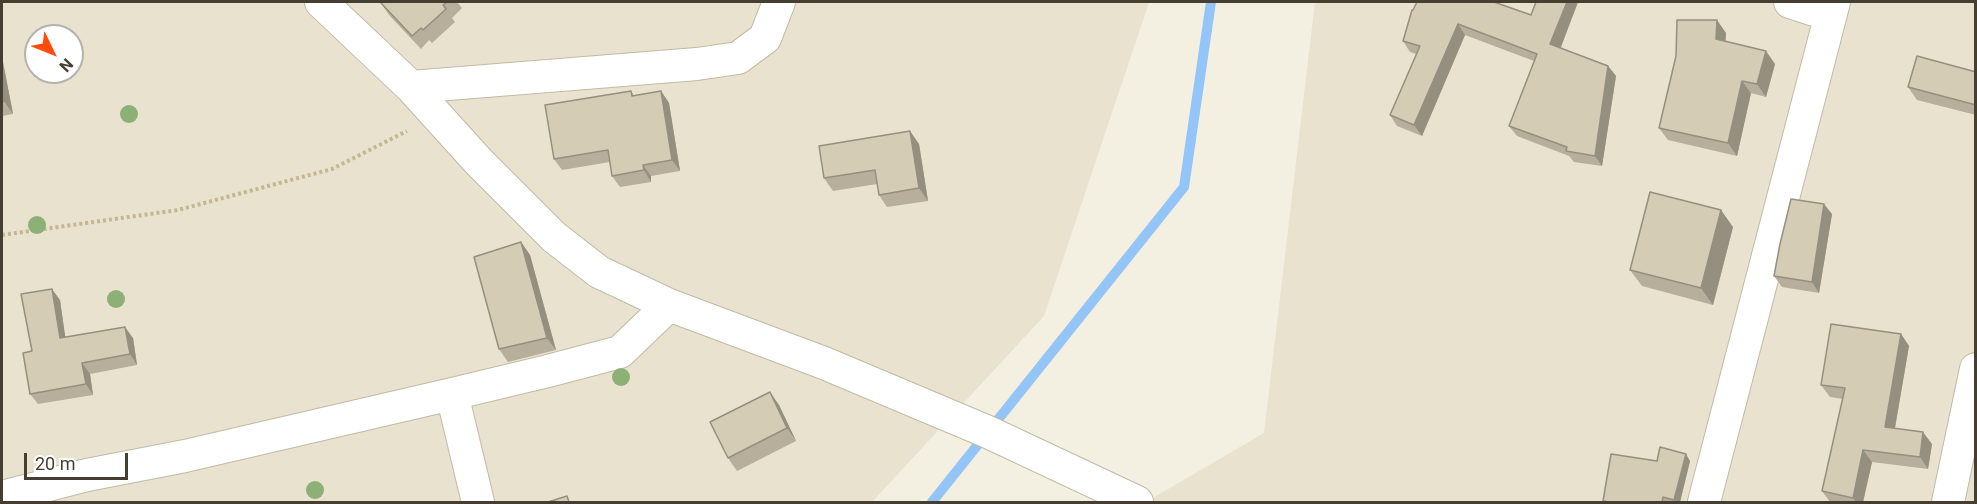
<!DOCTYPE html>
<style>
body{margin:0}
#map{position:relative;width:1977px;height:504px;overflow:hidden;background:#f3efe1;font-family:Roboto,sans-serif}
canvas{display:block}
.frame{position:absolute;inset:0;border:3px solid #443f31;pointer-events:none}
.north{position:absolute;left:24px;top:24px;width:60px;height:60px;box-sizing:border-box;background:#fff;border:2px solid #b4b2ad;border-radius:50%;rotate:133deg;font-size:16px;font-weight:700;line-height:24px;text-align:center;color:#443f31}
.north::after{content:'';display:block;margin:auto;width:21px;height:27px;background:#ff4b0c;clip-path:polygon(50% 0,100% 100%,50% 72%,0 100%)}
.scale{position:absolute;left:24px;top:453px;width:104px;height:27px;box-sizing:border-box;border:3px solid #443f31;border-top:0;padding-left:8px;font-size:18px;line-height:21px;white-space:nowrap;color:#443f31;-webkit-text-stroke:4px #fff;paint-order:stroke}
</style>
<div id="map">
<canvas width="1977" height="504"></canvas>
<div class="frame"></div>
<div class="north">N</div>
<div class="scale">20 m</div>
</div>
<script>
const context = document.querySelector('canvas').getContext('2d');
context.lineJoin = 'round';
function paint(path, color) { context.fillStyle = color; context.fill(path, 'evenodd'); }
const toPath = rows => new Path2D(rows.map(r => 'M' + r).join(''));
function trace(path, color, width, dash) { context.strokeStyle = color; context.lineWidth = width; context.lineCap = dash ? 'butt' : 'round'; context.setLineDash(dash || []); context.stroke(path); }
const residential = toPath([
 [2,2,1149,2,1044,316,872,502,2,502],
 [36,36,72,36,72,72,36,72],
 [1315,2,1975,2,1975,502,1146,502,1264,433]
]);
const stream = toPath([
 [932,502,1184,187,1211,2]
]);
const path = toPath([
 [2,235,178,210,332,169,407,131]
]);
const street = toPath([
 [321,2,411,87,479,162,554,237,599,272,669,305,824,363,988,432,1137,502],
 [1790,2,1830,15],
 [411,87,697,64,738,58,765,38,779,2],
 [452,394,478,502],
 [2,497,87,475,185,456,452,394,548,371,620,352,669,305],
 [1704,502,1834,2],
 [1948,502,1976,369]
]);
const trees = [
 [129,114],
 [37,225],
 [116,299],
 [621,377],
 [315,490]
];
const wall = toPath([
 [382,2,457,2,462,8,452,18,455,22,432,43,429,40,421,49,389,15,381,3],
 [1578,2,1560,48,1608,66,1616,76,1602,166,1574,162,1569,156,1517,136,1509,126,1534,61,1465,35,1422,136,1397,126,1390,115,1416,54,1410,52,1403,41,1412,10,1531,15],
 [1726,33,1725,41,1775,64,1766,97,1751,93,1737,156,1668,140,1659,128],
 [2,57,13,114,2,116],
 [1976,72,1976,115,1917,100,1908,87],
 [631,91,634,96,661,91,669,103,680,171,651,176,651,182,620,187,612,176,610,162,562,170,554,159],
 [919,144,928,201,887,207,879,195,877,184,833,191,824,178],
 [1832,214,1819,293,1782,287,1774,276],
 [1733,227,1713,305,1642,286,1630,270],
 [521,242,530,255,556,350,508,362,499,349],
 [60,300,65,337,133,338,137,365,90,374,93,395,38,404,30,394,32,351],
 [1901,334,1909,346,1895,428,1932,444,1928,469,1872,462,1863,502,1830,502,1822,491,1843,399,1830,397,1821,385],
 [779,405,796,441,737,471,728,458],
 [1657,461,1690,461,1680,502,1604,502,1603,501]
]);
const shadedWall = toPath([
 [1567,2,1578,2,1558,55,1550,44],
 [1717,20,1726,33,1725,52,1716,39],
 [1458,24,1465,35,1422,136,1414,125],
 [1766,51,1775,64,1766,97,1757,84],
 [2,57,13,114,4,101,2,89],
 [1608,66,1616,76,1602,166,1595,156],
 [1742,81,1751,93,1737,156,1728,143],
 [661,91,669,103,680,171,672,160],
 [910,131,919,144,928,201,919,188],
 [643,165,651,176,651,182,644,170],
 [1824,204,1832,214,1819,293,1812,282],
 [1721,210,1733,227,1713,305,1701,288],
 [521,242,530,255,556,350,547,338],
 [52,289,60,300,67,349,60,338],
 [125,327,133,338,137,365,130,354],
 [1901,334,1909,346,1893,439,1885,427],
 [82,363,90,374,93,395,86,384],
 [770,392,779,405,796,441,787,428],
 [1923,432,1932,444,1928,469,1920,457],
 [1863,450,1872,462,1863,502,1856,502,1853,498],
 [1686,454,1690,461,1680,502,1676,502,1674,500]
]);
const building = toPath([
 [382,2,447,2,443,5,446,9,423,30,421,28,412,36,381,3,382,2],
 [1417,2,1494,2,1531,15,1536,2,1567,2,1550,44,1608,66,1595,156,1566,151,1567,147,1509,126,1537,54,1458,24,1414,125,1390,115,1420,46,1403,41,1412,10,1413,10,1417,2],
 [1677,20,1717,20,1716,39,1766,51,1757,84,1742,81,1728,143,1659,128,1676,56,1677,20],
 [1917,56,1976,72,1976,105,1908,87,1917,56],
 [2,89,4,101,2,102,2,89],
 [631,91,632,96,661,91,672,160,643,165,644,170,612,176,608,150,554,159,545,105,631,91],
 [910,131,919,188,879,195,875,170,824,178,819,146,910,131],
 [1650,192,1721,210,1701,288,1630,270,1650,192],
 [1791,199,1824,204,1812,282,1774,276,1780,244,1791,199],
 [521,242,547,338,499,349,474,257,521,242],
 [52,289,60,338,125,327,130,354,82,363,86,384,30,394,23,353,32,351,21,294,52,289],
 [1831,324,1901,334,1885,427,1923,432,1920,457,1863,450,1853,498,1822,491,1845,388,1821,385,1831,324],
 [770,392,787,428,728,458,710,422,770,392],
 [1660,447,1686,454,1674,500,1663,497,1662,502,1609,502,1603,501,1611,454,1657,461,1660,447],
 [567,496,569,502,548,502,567,496]
]);
paint(residential, '#e8e2ce');
trace(stream, '#94c5f8', 10);
trace(street, '#c1bba6', 34);
trace(path, '#c3b792', 4, [3, 3]);
trace(street, '#fff', 32);
context.fillStyle = '#8cb076';
for (const [x, y] of trees) { context.beginPath(); context.arc(x, y, 9, 0, 2 * Math.PI); context.fill(); }
paint(wall, '#b7af9c');
paint(shadedWall, '#958f7f');
paint(building, '#d5ccb5');
trace(building, '#958f7f', 1.5);
</script>
